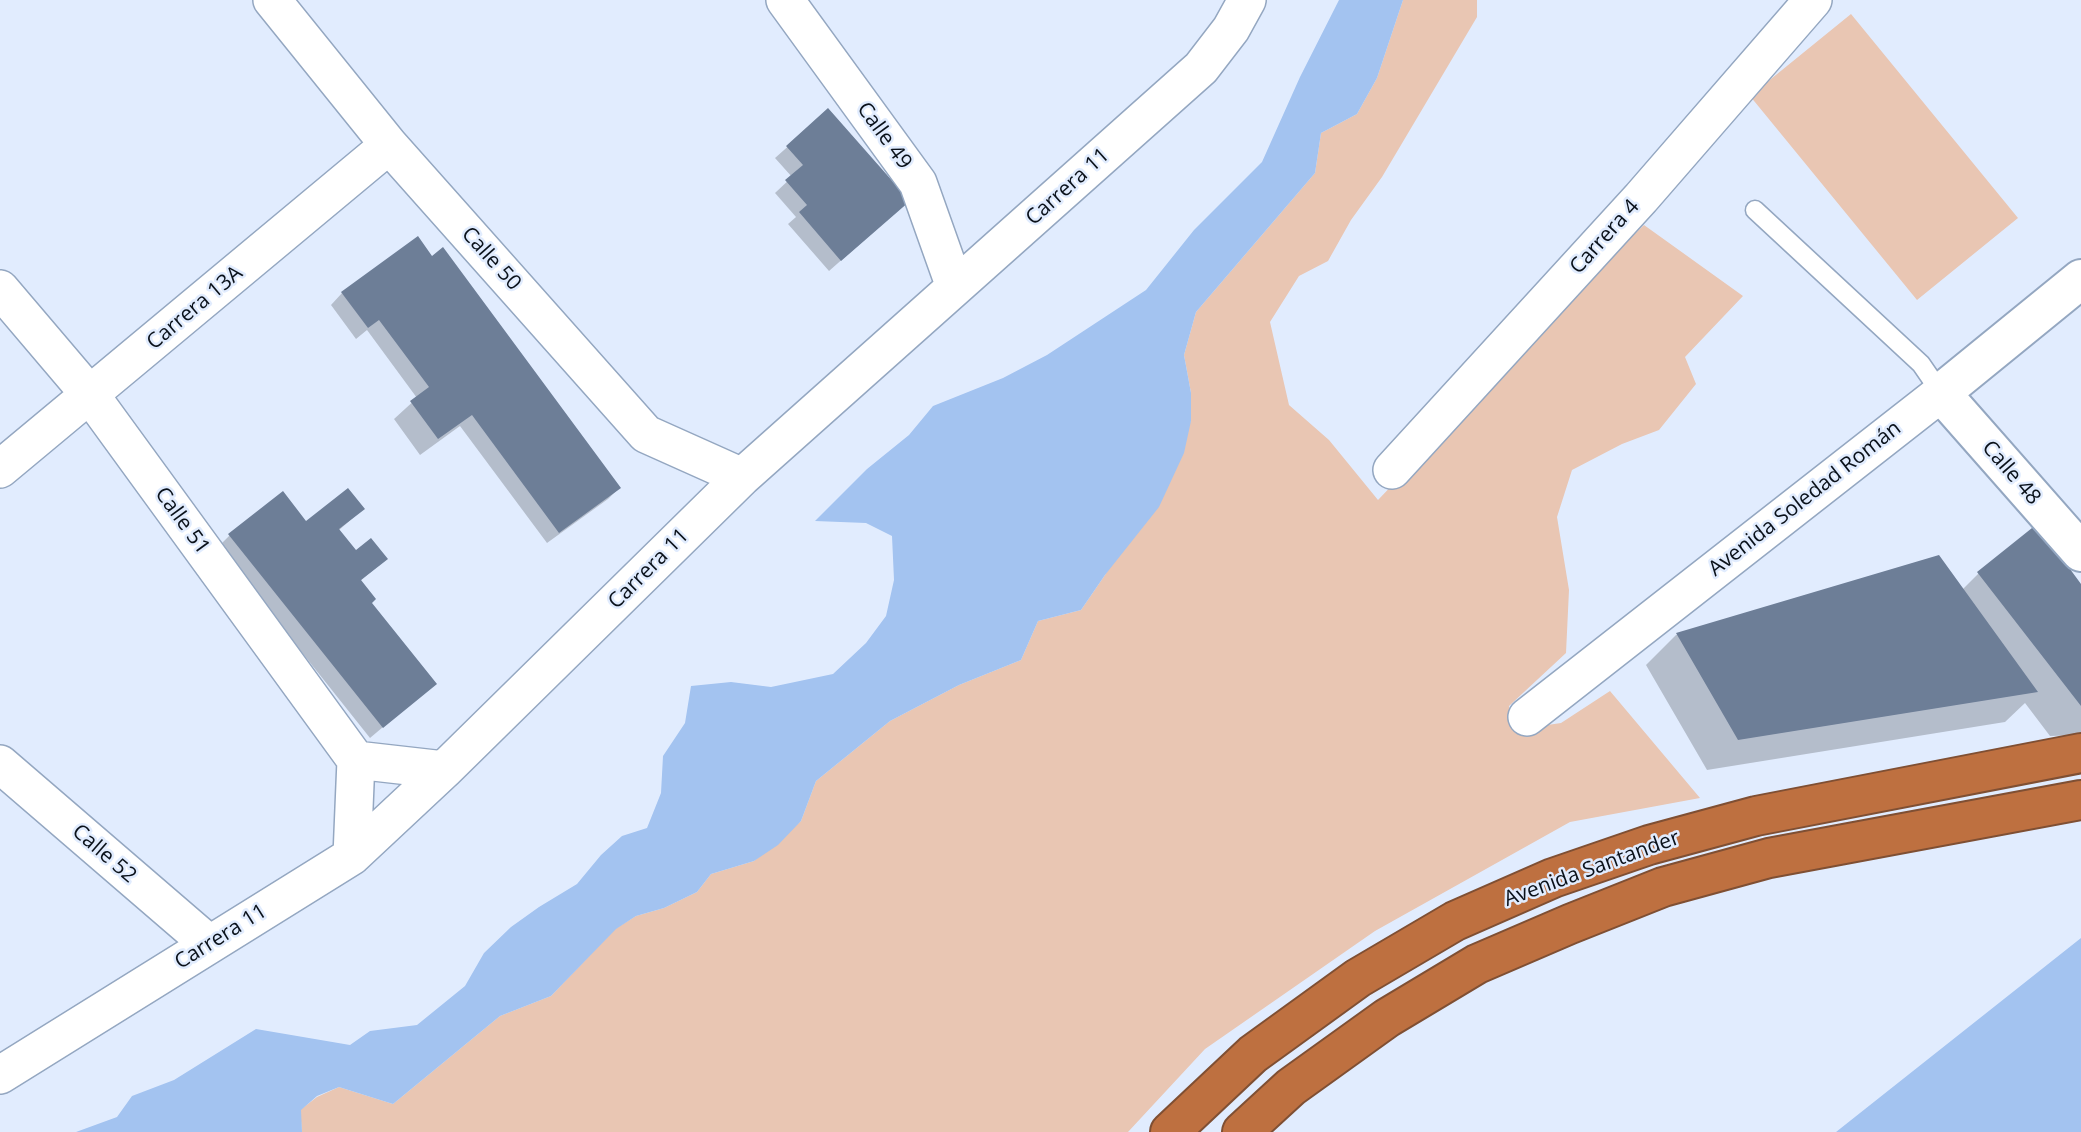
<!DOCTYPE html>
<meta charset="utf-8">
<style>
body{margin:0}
canvas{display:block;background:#e1ecfe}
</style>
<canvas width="2081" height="1132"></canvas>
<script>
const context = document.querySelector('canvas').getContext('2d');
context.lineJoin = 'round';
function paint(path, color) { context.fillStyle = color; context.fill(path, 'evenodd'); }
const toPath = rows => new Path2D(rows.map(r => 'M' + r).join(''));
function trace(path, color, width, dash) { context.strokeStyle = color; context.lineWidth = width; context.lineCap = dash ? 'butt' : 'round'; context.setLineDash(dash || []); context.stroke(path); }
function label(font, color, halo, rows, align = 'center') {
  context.font = font + ' "Open Sans",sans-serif'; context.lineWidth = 5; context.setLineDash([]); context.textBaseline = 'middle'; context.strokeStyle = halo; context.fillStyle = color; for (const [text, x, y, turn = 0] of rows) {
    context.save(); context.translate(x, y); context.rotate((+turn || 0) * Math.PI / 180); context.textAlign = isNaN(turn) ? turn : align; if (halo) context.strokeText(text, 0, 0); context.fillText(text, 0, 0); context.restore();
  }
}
const green = toPath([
 [1403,0,1477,0,1477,17,1382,177,1351,220,1328,261,1299,276,1270,322,1289,405,1329,440,1378,500,1603,264,1644,225,1743,296,1685,357,1696,384,1659,430,1622,444,1572,470,1557,517,1569,590,1566,653,1509,706,1514,730,1561,723,1610,691,1700,798,1570,822,1375,931,1205,1049,1128,1132,302,1132,300,1110,317,1097,339,1087,393,1104,500,1016,551,996,615,929,636,916,664,908,697,892,711,874,754,861,801,821,816,781,890,721,959,685,1021,660,1038,621,1081,610,1105,575,1191,421,1191,393,1184,355,1196,312,1315,173,1321,133,1357,114,1377,78],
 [1851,14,2018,218,1917,300,1750,96]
]);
const water = toPath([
 [1339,0,1403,0,1377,78,1357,114,1321,133,1315,173,1196,312,1184,355,1191,393,1191,421,1184,453,1159,507,1105,575,1081,610,1038,621,1021,660,959,685,890,721,816,781,801,821,778,845,754,861,711,874,697,892,664,908,636,916,616,929,551,996,500,1016,393,1104,339,1087,317,1096,301,1110,302,1132,76,1132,117,1117,132,1096,174,1080,256,1029,350,1045,370,1031,417,1025,465,986,484,953,511,927,539,907,577,884,601,855,622,836,647,828,661,793,663,756,685,723,691,686,731,682,771,687,833,674,866,643,886,616,894,580,892,536,866,523,815,521,867,469,909,435,933,406,1003,378,1047,355,1146,290,1194,230,1262,162,1300,77],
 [2081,938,2081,1132,1836,1132]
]);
const shadow = toPath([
 [828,111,896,212,829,271,788,224,796,217,775,193,792,177,775,158],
 [342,293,619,488,608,499,547,543,460,426,420,455,394,419,417,398,367,330,356,339,331,305],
 [363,509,338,531,355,553,386,559,359,582,370,603,434,684,370,738,218,547,230,535,306,524],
 [1938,557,1962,590,1979,573,2081,587,2081,735,2050,736,2025,703,2005,722,1707,770,1646,665,1676,635]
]);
const building = toPath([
 [828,108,910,201,841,261,799,212,807,205,785,180,803,165,786,146],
 [418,236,432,256,443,247,621,488,559,533,472,415,438,439,410,401,429,387,379,320,368,328,341,292],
 [348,488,365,509,339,529,356,550,371,538,388,559,361,580,376,599,372,603,437,684,383,728,228,534,283,491,306,521],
 [2037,524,2081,584,2081,706,1977,572],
 [1939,555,2038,692,1738,740,1676,633]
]);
const lane = toPath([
 [1755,210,1921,364,1941,393]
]);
const street = toPath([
 [272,0,389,145,646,434,742,477],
 [785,0,918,183,955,287],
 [0,289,91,396,356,760,352,856],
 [0,469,389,145],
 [1392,470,1641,198,1813,0],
 [1527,717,1941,393],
 [356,760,444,770],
 [0,764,209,944],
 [0,1075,352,856,444,770,742,477,1201,68,1231,29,1247,0]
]);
const secondary = toPath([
 [2081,279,1941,393,2081,552]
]);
const highway = toPath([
 [1170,1132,1253,1054,1358,978,1455,921,1553,878,1649,845,1756,816,2081,753],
 [1242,1132,1291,1087,1387,1018,1477,964,1570,924,1663,887,1769,858,2081,800]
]);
const streetNames = [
 ["Calle 49",884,136,54],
 ["Carrera 11",1068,187,-42],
 ["Carrera 4",1605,237,-48],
 ["Calle 50",491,259,48],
 ["Carrera 13A",195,308,-40],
 ["Calle 48",2011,473,49],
 ["Avenida Soledad Román",1805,499,-38],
 ["Calle 51",182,521,54],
 ["Carrera 11",649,569,-45],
 ["Calle 52",104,854,41],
 ["Avenida Santander",1592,869,-20],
 ["Carrera 11",221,937,-32]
];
paint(green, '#e9c6b3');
paint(water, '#a3c3f0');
paint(shadow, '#0003');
paint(building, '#6d7e97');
trace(lane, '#94a7c1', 21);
trace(street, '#94a7c1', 40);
trace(secondary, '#94a7c1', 42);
trace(highway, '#7f4f33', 42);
trace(lane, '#fff', 18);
trace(street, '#fff', 37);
trace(secondary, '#fff', 38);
trace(highway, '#be7040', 38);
label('21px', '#0a111a', '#e1ecfe', streetNames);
</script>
